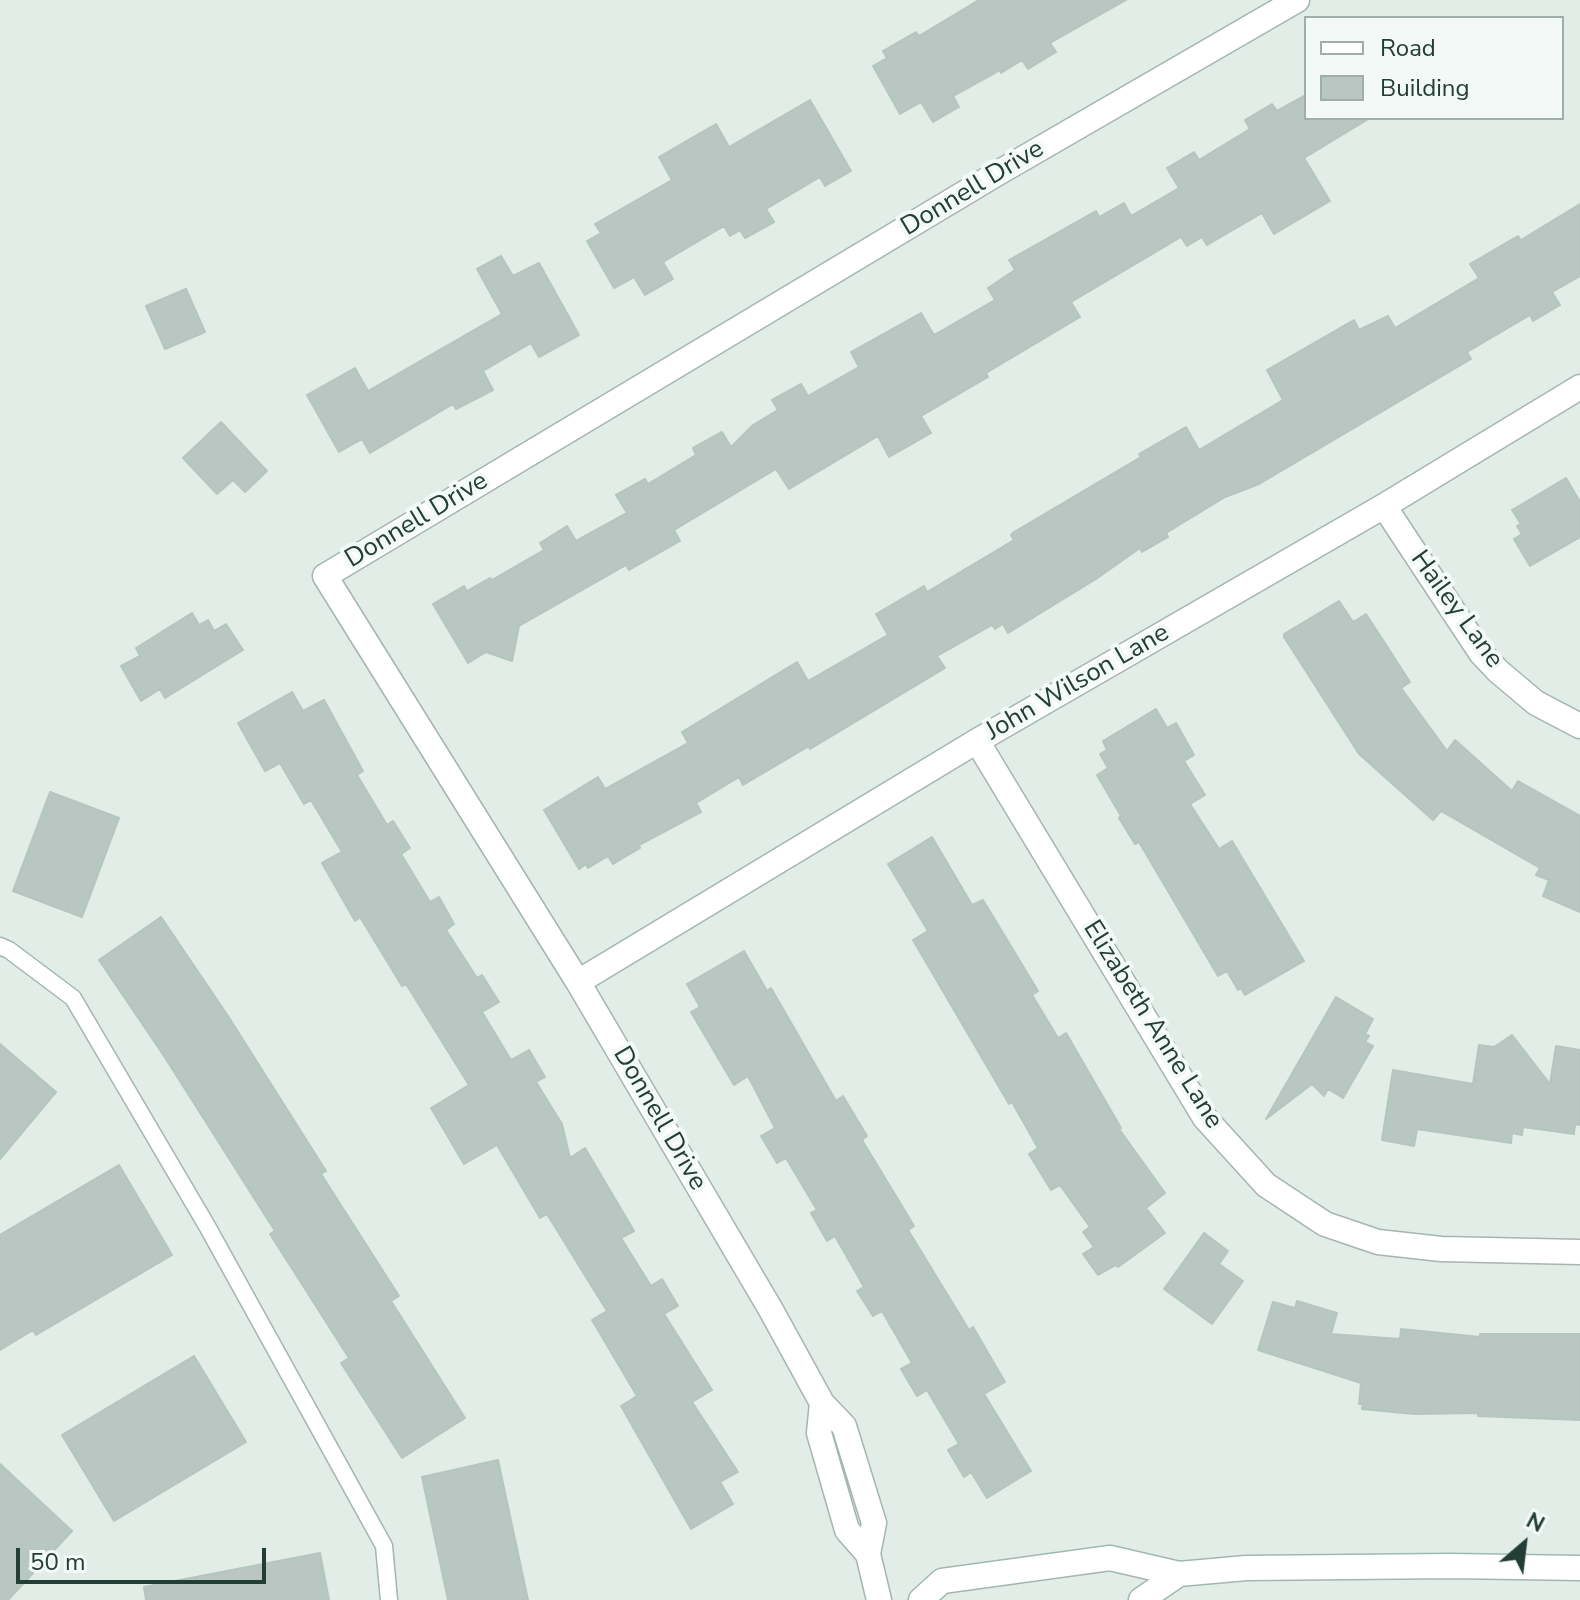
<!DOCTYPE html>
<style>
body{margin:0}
#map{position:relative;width:1580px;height:1600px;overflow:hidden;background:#e2ede8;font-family:"Nunito Sans",sans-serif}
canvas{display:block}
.legend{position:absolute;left:1304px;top:16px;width:260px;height:104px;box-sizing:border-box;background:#f3f9f6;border:2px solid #9faea9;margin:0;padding:10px 14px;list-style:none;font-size:24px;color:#223e36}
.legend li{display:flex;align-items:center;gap:16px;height:40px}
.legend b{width:40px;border:2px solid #9faea9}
.north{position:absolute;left:1484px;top:1504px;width:80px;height:80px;-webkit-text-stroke:6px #f3f9f6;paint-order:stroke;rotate:28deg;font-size:22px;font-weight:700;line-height:32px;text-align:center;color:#223e36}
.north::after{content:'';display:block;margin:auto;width:28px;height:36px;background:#223e36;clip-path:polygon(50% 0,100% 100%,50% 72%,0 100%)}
.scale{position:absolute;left:16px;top:1548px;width:250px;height:36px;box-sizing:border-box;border:4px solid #223e36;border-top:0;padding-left:10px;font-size:24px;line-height:28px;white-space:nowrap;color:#223e36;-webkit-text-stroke:6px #f3f9f6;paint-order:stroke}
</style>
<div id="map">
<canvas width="1580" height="1600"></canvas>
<ul class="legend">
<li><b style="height:10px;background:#fff"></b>Road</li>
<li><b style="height:22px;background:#b8c7c1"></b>Building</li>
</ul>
<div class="north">N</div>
<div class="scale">50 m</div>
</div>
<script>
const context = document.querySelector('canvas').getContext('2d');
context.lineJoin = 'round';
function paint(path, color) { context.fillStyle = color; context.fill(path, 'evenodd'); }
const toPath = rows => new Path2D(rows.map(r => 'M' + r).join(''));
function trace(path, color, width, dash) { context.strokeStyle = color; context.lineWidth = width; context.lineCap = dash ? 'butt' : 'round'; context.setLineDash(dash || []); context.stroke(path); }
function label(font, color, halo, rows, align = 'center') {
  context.font = font + ' "Nunito Sans",sans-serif'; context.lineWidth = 8; context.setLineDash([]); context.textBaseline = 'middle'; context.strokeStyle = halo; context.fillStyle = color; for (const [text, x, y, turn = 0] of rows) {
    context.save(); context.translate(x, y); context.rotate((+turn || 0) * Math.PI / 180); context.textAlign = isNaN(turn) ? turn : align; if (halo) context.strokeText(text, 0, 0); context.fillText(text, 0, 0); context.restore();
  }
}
const building = toPath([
 [979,0,1126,0,1050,43,1056,52,1028,69,1022,60,1001,73,1000,70,953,96,959,107,933,122,921,102,900,114,873,66,887,58,883,51,916,32,919,36,979,0],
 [1306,95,1306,118,1370,118,1304,158,1330,201,1274,234,1262,213,1207,245,1202,237,1187,246,1181,237,1071,302,1080,317,986,373,988,377,921,416,931,433,889,457,878,436,789,489,776,469,674,530,680,541,629,570,626,565,519,626,512,661,486,652,468,663,433,604,464,586,467,591,490,578,492,580,544,550,540,543,567,526,576,541,627,513,616,495,645,479,648,484,696,455,693,448,722,432,731,447,753,425,778,410,772,400,801,384,808,396,859,367,851,352,921,313,934,335,995,300,988,288,1015,270,1009,260,1096,211,1099,217,1124,203,1131,216,1179,188,1167,168,1194,152,1199,160,1250,129,1245,120,1272,104,1277,111,1306,95],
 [810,100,851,171,825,186,820,177,766,209,774,222,745,238,740,230,730,236,724,226,663,262,673,279,645,295,634,277,614,288,587,241,601,233,595,224,672,180,659,157,716,124,729,147,810,100],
 [1580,204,1580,276,1552,292,1560,305,1533,321,1530,315,1467,352,1471,359,1259,484,1225,497,1166,533,1168,537,1142,552,1140,548,1096,579,1008,633,1003,624,995,629,992,625,937,656,945,668,810,749,809,746,743,785,739,777,696,803,701,812,639,845,640,848,613,864,608,856,588,868,586,864,579,869,544,810,598,777,605,789,688,743,682,732,797,662,808,681,888,635,876,614,924,586,927,592,1014,540,1011,535,1014,532,1141,457,1139,454,1186,427,1199,450,1283,400,1267,370,1354,320,1359,330,1388,316,1395,328,1479,278,1470,264,1518,236,1521,240,1580,204],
 [501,256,513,276,539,263,579,335,539,357,531,343,483,371,493,390,456,409,453,404,370,453,362,439,339,452,307,395,355,368,368,391,502,314,477,269,501,256],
 [186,289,205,332,165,349,146,306,186,289],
 [221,422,267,471,245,492,233,480,217,494,183,458,221,422],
 [1566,478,1580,502,1580,537,1530,566,1514,539,1522,534,1517,526,1521,524,1512,510,1566,478],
 [1339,601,1353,622,1366,614,1410,682,1401,688,1447,751,1455,740,1512,791,1518,781,1580,816,1580,912,1543,896,1549,880,1536,875,1540,868,1441,811,1433,820,1359,754,1284,637,1284,634,1339,601],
 [192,613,199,625,208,620,214,631,226,624,243,650,165,698,160,689,141,701,121,666,140,656,136,648,192,613],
 [292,692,303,711,324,700,363,771,357,775,387,825,393,821,410,848,401,854,430,902,439,897,454,924,446,930,477,978,482,975,499,1002,482,1012,511,1060,529,1050,545,1077,536,1082,562,1124,570,1158,585,1148,634,1231,621,1238,651,1286,662,1279,678,1306,664,1314,712,1390,692,1402,738,1472,720,1482,733,1504,691,1529,621,1406,637,1396,592,1320,607,1311,547,1214,540,1218,497,1145,464,1164,431,1108,469,1085,406,984,402,986,360,917,355,921,322,863,342,852,311,800,304,804,280,763,265,771,238,723,292,692],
 [1156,709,1167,728,1176,723,1194,755,1184,761,1205,795,1190,804,1219,849,1232,841,1304,961,1245,995,1241,988,1238,990,1227,971,1218,976,1139,842,1135,844,1119,818,1121,816,1097,775,1108,768,1100,754,1107,750,1103,741,1156,709],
 [50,792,119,818,82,917,13,891,50,792],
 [932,837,972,905,983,900,1038,991,1032,995,1058,1038,1066,1033,1121,1128,1119,1129,1165,1193,1146,1208,1165,1233,1118,1267,1116,1265,1098,1275,1083,1254,1094,1247,1083,1232,1090,1227,1060,1185,1051,1190,1029,1154,1038,1148,1012,1102,1009,1104,913,940,928,931,888,864,932,837],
 [161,917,228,1016,326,1171,321,1174,399,1296,391,1301,465,1418,402,1458,341,1363,349,1358,270,1234,275,1231,164,1056,99,960,161,917],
 [744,951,767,991,771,988,836,1101,843,1096,867,1136,862,1140,914,1226,908,1230,969,1330,973,1327,1005,1382,984,1394,1031,1471,987,1498,971,1472,964,1477,948,1450,959,1444,927,1390,917,1396,901,1369,912,1363,882,1311,873,1316,857,1291,864,1287,835,1236,827,1241,811,1213,817,1210,786,1158,777,1163,761,1136,775,1128,748,1076,734,1085,691,1012,700,1007,687,984,744,951],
 [1336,997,1373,1019,1365,1034,1369,1036,1365,1042,1373,1046,1343,1098,1328,1089,1324,1096,1312,1084,1266,1119,1336,997],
 [1512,1035,1550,1084,1556,1046,1580,1050,1580,1125,1575,1124,1574,1134,1523,1127,1522,1135,1512,1133,1511,1143,1417,1129,1414,1146,1382,1140,1393,1070,1473,1084,1479,1045,1494,1047,1512,1035],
 [0,1044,56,1092,0,1159,0,1044],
 [119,1165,172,1255,36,1335,33,1330,0,1350,0,1235,119,1165],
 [1204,1233,1228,1251,1219,1264,1243,1281,1212,1324,1164,1289,1204,1233],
 [1297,1301,1337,1313,1331,1334,1400,1339,1401,1329,1480,1337,1480,1334,1580,1334,1580,1420,1478,1416,1478,1413,1414,1414,1362,1409,1363,1404,1359,1404,1361,1383,1258,1350,1273,1302,1295,1308,1297,1301],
 [194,1356,246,1442,114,1521,62,1435,194,1356],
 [498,1460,528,1600,448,1600,422,1477,498,1460],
 [0,1464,72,1531,8,1600,0,1600,0,1464],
 [320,1553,329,1600,146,1600,144,1587,320,1553]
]);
const lane = toPath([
 [0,946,9,950,73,998,207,1226,384,1546,389,1600]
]);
const street = toPath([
 [1384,506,1481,653,1498,671,1536,703,1580,726],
 [977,741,1205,1118,1266,1185,1325,1224,1378,1242,1441,1249,1580,1252],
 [578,982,977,741,1384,506,1580,387],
 [822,1403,819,1433,847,1530,868,1554],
 [879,1600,868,1554,874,1523,844,1426,822,1403,771,1310,578,982,325,576,998,173,1297,0]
]);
const secondary = toPath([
 [921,1600,942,1581,1110,1558,1179,1574,1246,1568,1451,1566,1580,1568],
 [1141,1600,1179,1574]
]);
const streetNames = [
 ["Donnell Drive",973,189,-31],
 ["Donnell Drive",417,521,-31],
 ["Hailey Lane",1456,610,54],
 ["John Wilson Lane",1078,683,-30],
 ["Elizabeth Anne Lane",1152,1025,58],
 ["Donnell Drive",659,1119,60]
];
paint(building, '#b8c7c1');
trace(building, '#b5c6be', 2);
trace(lane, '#a5b5af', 19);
trace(street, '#a5b5af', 27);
trace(secondary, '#a1b8af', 27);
trace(lane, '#fff', 16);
trace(street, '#fff', 24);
trace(secondary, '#fff', 24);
label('26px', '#223e36', '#f3f9f6', streetNames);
</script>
